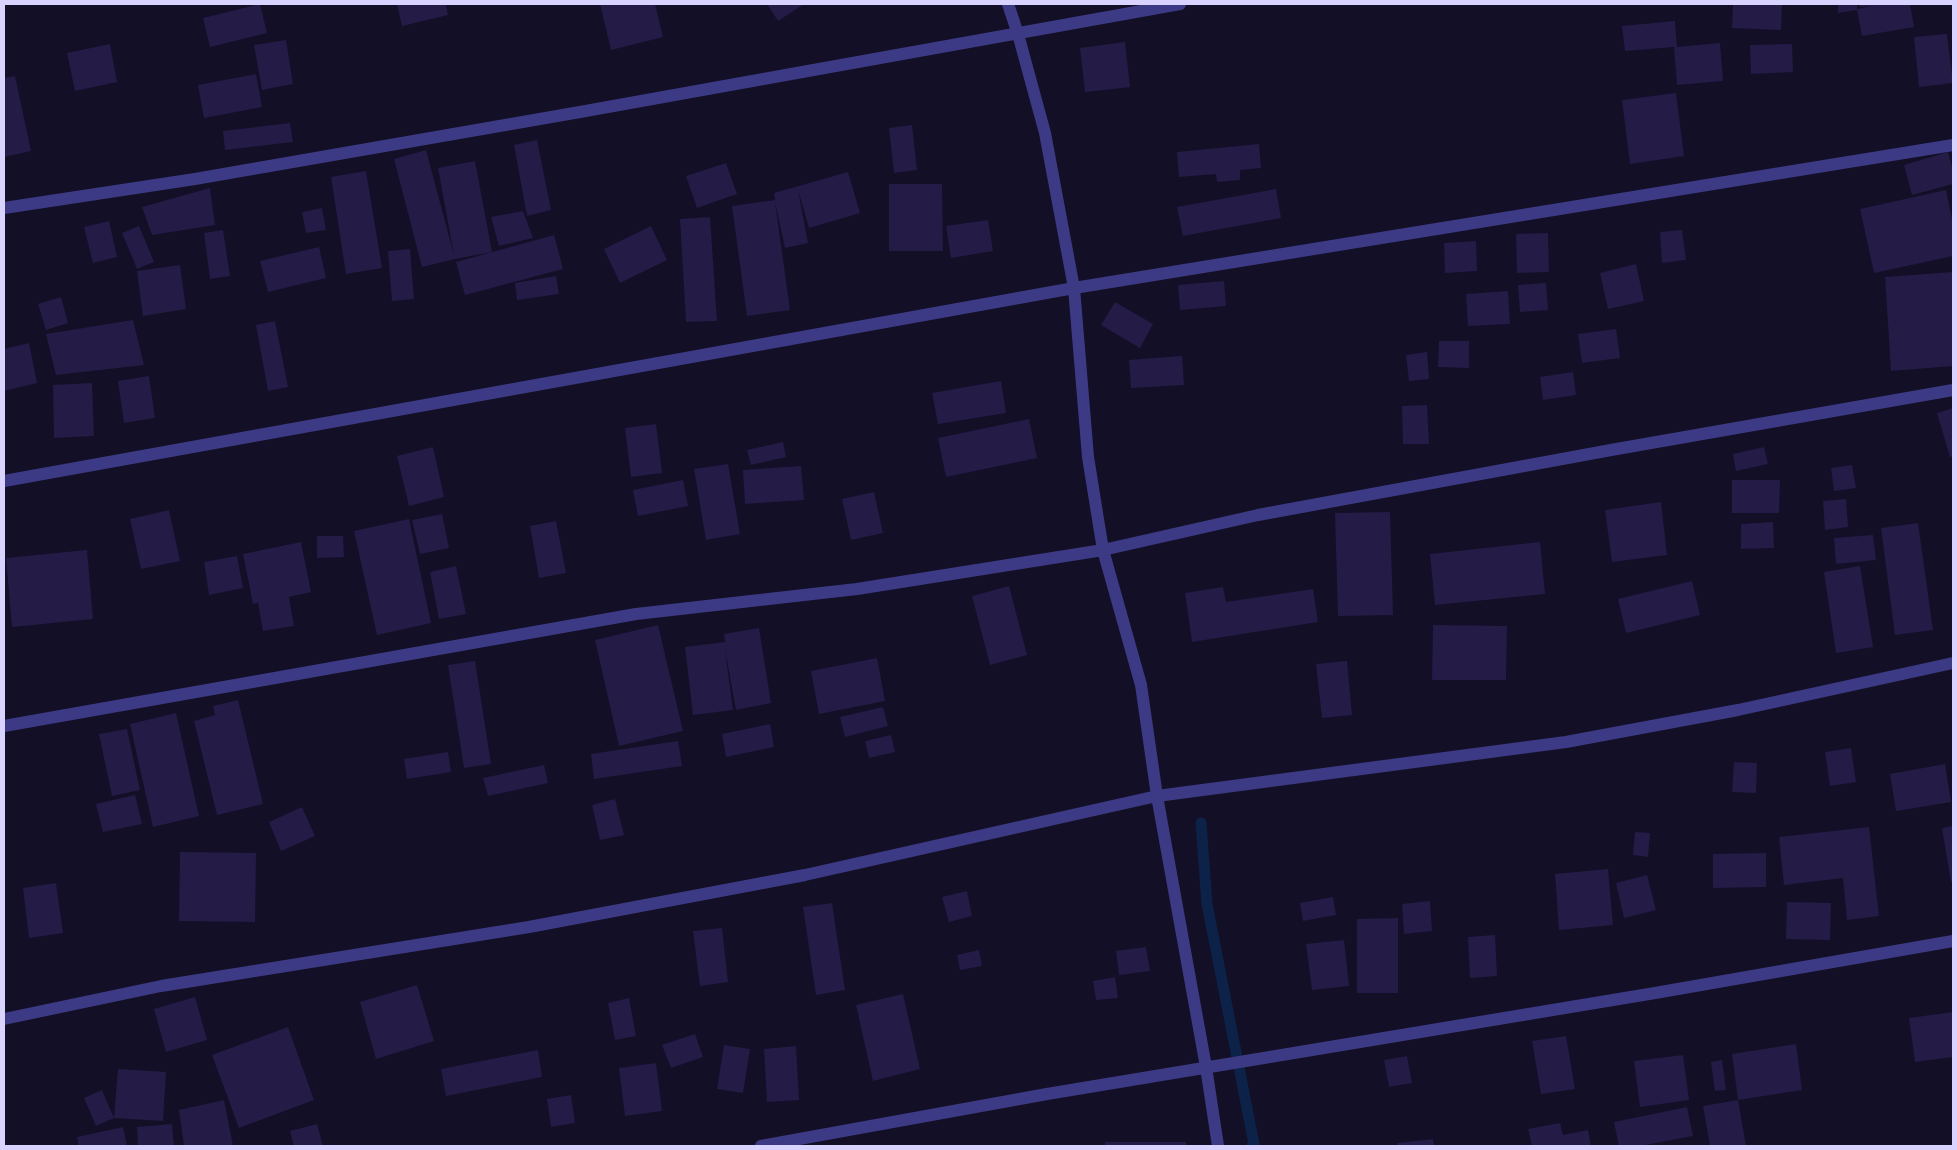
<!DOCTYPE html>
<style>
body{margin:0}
#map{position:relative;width:1957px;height:1150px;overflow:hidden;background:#130f26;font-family:Barlow,sans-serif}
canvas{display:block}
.frame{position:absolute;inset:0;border:5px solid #d9d4ff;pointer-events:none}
</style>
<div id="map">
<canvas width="1957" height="1150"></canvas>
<div class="frame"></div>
</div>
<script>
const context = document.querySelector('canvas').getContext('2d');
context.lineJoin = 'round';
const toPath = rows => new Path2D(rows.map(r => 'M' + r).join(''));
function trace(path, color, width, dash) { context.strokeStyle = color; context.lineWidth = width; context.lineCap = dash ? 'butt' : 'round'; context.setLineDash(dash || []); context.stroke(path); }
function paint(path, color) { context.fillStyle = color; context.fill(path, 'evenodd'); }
const stream = toPath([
 [1201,823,1207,904,1254,1144,1252,1146]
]);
const building = toPath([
 [260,4,267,33,210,47,203,18],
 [397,4,446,4,448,15,402,26],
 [600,4,655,4,663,37,611,50],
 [767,4,804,4,778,21],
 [1733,4,1782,4,1781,30,1732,28],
 [1838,4,1857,4,1857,9,1871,6,1860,7,1859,4,1910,4,1914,27,1862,36,1857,10,1838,13],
 [1675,21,1677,47,1720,43,1723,81,1677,85,1674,47,1625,51,1622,26],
 [1947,34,1953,83,1919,87,1914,37],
 [286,40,293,84,262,90,254,45],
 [1125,42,1130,87,1085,92,1080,48],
 [110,44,117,82,75,91,67,53],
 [1792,44,1793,72,1751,74,1750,45],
 [256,74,262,107,204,118,198,85],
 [15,76,31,151,4,157,4,78],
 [1676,93,1684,156,1630,164,1622,100],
 [290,123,293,142,225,150,223,131],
 [912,125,917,170,894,173,889,128],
 [537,140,551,210,527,216,514,145],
 [1259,144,1261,168,1240,170,1240,180,1217,182,1216,174,1179,177,1177,152],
 [426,150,454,255,438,168,475,161,492,252,455,259,422,267,394,159],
 [1948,152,1953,171,1953,184,1912,195,1904,165],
 [726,163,737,194,697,208,686,176],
 [366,171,382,268,346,274,331,177],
 [848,172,860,213,809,228,798,190,808,243,785,248,775,202,790,310,747,316,732,206,775,200,774,193],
 [889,184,942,184,943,251,889,251],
 [210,188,215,225,152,235,142,207],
 [1276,189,1281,218,1183,236,1177,207],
 [1946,190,1953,224,1953,256,1874,273,1860,209],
 [322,208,326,230,306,233,302,212],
 [523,211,533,238,499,246,491,217],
 [710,217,717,321,686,322,680,219],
 [988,220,993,251,951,258,946,226],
 [109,221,117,257,93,263,84,227],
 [139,226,154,262,137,269,122,233],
 [651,226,667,260,620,283,604,249],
 [223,230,230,276,210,279,204,233],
 [1682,230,1686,260,1662,263,1660,232],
 [1548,233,1549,272,1517,273,1516,234],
 [554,235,563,269,465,295,456,262],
 [1476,241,1477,271,1445,273,1444,243],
 [319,247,326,278,268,292,260,261],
 [410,249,414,299,392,301,388,251],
 [1636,264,1644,301,1608,309,1600,273],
 [180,265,186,309,143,316,137,271],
 [1953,272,1953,366,1891,371,1885,277],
 [556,276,559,294,517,300,515,283],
 [1224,281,1226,306,1180,310,1178,285],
 [1546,283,1548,310,1520,312,1518,285],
 [1508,291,1510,324,1468,326,1466,294],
 [61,297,68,323,46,330,38,304],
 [1115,302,1153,324,1140,348,1101,325],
 [133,320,144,365,56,375,46,334],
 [275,321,288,387,268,391,256,325],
 [1616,329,1620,358,1582,363,1578,334],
 [1439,341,1469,341,1469,368,1438,367],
 [29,343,37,383,4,391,4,349],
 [1427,352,1429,379,1409,381,1406,355],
 [1182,356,1184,385,1131,388,1129,360],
 [1573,372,1576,395,1543,400,1540,377],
 [149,376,155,418,124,423,118,381],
 [1001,381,1006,413,938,424,932,393],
 [92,383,94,436,54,438,53,385],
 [1427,405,1429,444,1403,444,1402,406],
 [1953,408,1953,456,1950,457,1937,413],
 [1029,419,1037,458,946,477,938,438],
 [656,424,662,473,631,477,625,428],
 [783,442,786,457,751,465,747,450],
 [433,447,444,497,409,506,397,456],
 [1764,447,1768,464,1736,471,1733,454],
 [728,464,740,534,706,540,694,469],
 [1852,465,1856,488,1834,491,1831,468],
 [801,466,804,500,745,504,743,470],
 [683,480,688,506,638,516,633,490],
 [1732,480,1780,480,1779,513,1732,513],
 [874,492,883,533,851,540,842,499],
 [1846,499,1848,527,1825,530,1823,501],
 [1661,502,1667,555,1612,562,1605,510],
 [169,510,180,561,141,569,130,519],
 [1390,512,1393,615,1338,616,1335,513],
 [442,514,449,548,420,554,412,520],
 [409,519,431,623,377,635,354,531],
 [556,521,566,573,539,578,530,526],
 [1773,522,1774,548,1741,549,1741,524],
 [1918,523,1933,630,1895,635,1881,528],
 [1873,535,1876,560,1836,564,1834,538],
 [317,536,343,536,344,557,317,558],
 [301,542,311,592,289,597,294,626,263,631,258,603,253,604,243,554],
 [1540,542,1545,594,1435,605,1430,554],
 [87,550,93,619,12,627,6,558],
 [237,556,243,588,209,595,204,562],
 [456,566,466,614,439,619,430,572],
 [1860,566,1873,647,1836,653,1824,572],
 [1692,581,1700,615,1626,633,1618,599],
 [1009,586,1027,655,990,665,972,596],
 [1223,587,1226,602,1313,589,1318,622,1192,642,1185,593],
 [658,625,683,731,619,746,595,640],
 [1433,625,1507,626,1506,680,1432,680],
 [759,628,771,703,736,710,725,649,733,710,693,715,685,647,725,642,724,634],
 [877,658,885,701,819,714,811,671],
 [475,661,491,764,464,768,448,665],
 [1347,661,1352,715,1322,718,1316,664],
 [238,700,263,804,217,815,194,721,215,715,213,706],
 [883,707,888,726,845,737,840,717],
 [176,713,199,816,153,827,130,724],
 [770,724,774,747,726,757,722,734],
 [127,729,140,790,112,796,99,734],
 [891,735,895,752,869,758,865,741],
 [678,741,682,766,594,779,591,754],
 [1851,748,1856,782,1830,786,1825,752],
 [448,752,451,772,407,779,404,759],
 [1734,762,1757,763,1756,793,1732,792],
 [1945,764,1951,802,1896,811,1890,774],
 [544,765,548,783,488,796,483,778],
 [135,795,142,824,103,832,96,804],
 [615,799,624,835,600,840,592,805],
 [302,807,315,836,281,851,269,822],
 [1953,826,1953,881,1951,882,1942,828],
 [1869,827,1879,916,1847,920,1843,878,1784,885,1779,837],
 [1635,832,1650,833,1648,857,1633,855],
 [180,852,256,853,255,922,179,921],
 [1766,853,1766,887,1713,888,1713,854],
 [1608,869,1613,925,1559,930,1555,874],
 [1647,875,1656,910,1624,918,1616,883],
 [56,883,63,933,29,938,23,888],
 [967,891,972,916,949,922,942,897],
 [1333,897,1336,915,1303,921,1300,903],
 [1430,901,1432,931,1404,934,1402,904],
 [1787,902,1831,903,1830,940,1786,939],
 [832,903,845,990,816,995,803,907],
 [1398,918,1398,993,1357,993,1357,919],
 [722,928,728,982,700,986,693,931],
 [1495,935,1497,976,1470,978,1468,937],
 [1344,940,1349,986,1312,990,1306,944],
 [1146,947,1150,971,1119,975,1116,951],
 [979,950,982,966,960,970,957,955],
 [1115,977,1118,998,1096,1000,1093,981],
 [417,985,434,1041,376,1059,360,1002],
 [903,994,920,1069,873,1081,856,1005],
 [195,997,207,1040,166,1052,154,1009],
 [629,998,636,1036,615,1040,608,1003],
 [1953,1012,1953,1057,1915,1062,1909,1018],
 [288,1027,314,1100,239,1128,212,1055],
 [695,1034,703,1057,671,1068,662,1045],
 [1566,1036,1575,1089,1541,1094,1532,1041],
 [1796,1044,1802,1090,1738,1100,1732,1054],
 [724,1045,750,1049,743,1093,717,1089],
 [796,1046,799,1100,767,1102,764,1049],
 [538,1050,542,1077,446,1096,441,1069],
 [1683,1055,1689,1100,1640,1107,1634,1061],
 [1407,1056,1412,1083,1389,1087,1384,1060],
 [1722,1060,1726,1090,1715,1091,1711,1062],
 [656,1063,662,1111,625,1116,619,1068],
 [118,1069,166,1072,163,1121,114,1118],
 [102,1090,114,1118,96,1126,84,1098],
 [571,1095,575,1123,551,1127,547,1099],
 [224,1100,233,1146,184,1146,179,1110],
 [1738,1100,1746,1146,1710,1146,1703,1106],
 [1687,1107,1693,1136,1640,1146,1619,1146,1614,1122],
 [1560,1123,1563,1135,1588,1130,1591,1146,1532,1146,1528,1129],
 [172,1124,174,1146,138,1146,137,1127],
 [317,1124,323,1146,294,1146,290,1131],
 [123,1127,127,1146,79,1146,77,1137],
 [1433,1139,1434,1146,1398,1146,1397,1143],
 [1105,1142,1186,1142,1186,1146,1105,1146]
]);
const minor = toPath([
 [1008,4,1018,34,1045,133,1074,288,1088,457,1103,550,1141,685,1157,796,1206,1067,1218,1146],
 [4,208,195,179,580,112,1180,4],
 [4,481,1074,288,1953,145],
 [4,726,636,614,857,589,1103,550,1258,515,1611,450,1953,390],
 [4,1019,161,986,529,927,805,875,1157,796,1566,742,1738,710,1953,663],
 [761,1146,1047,1094,1655,993,1953,941]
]);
trace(stream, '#0c2248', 11);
paint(building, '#241b47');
trace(minor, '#3d3a85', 12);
</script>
